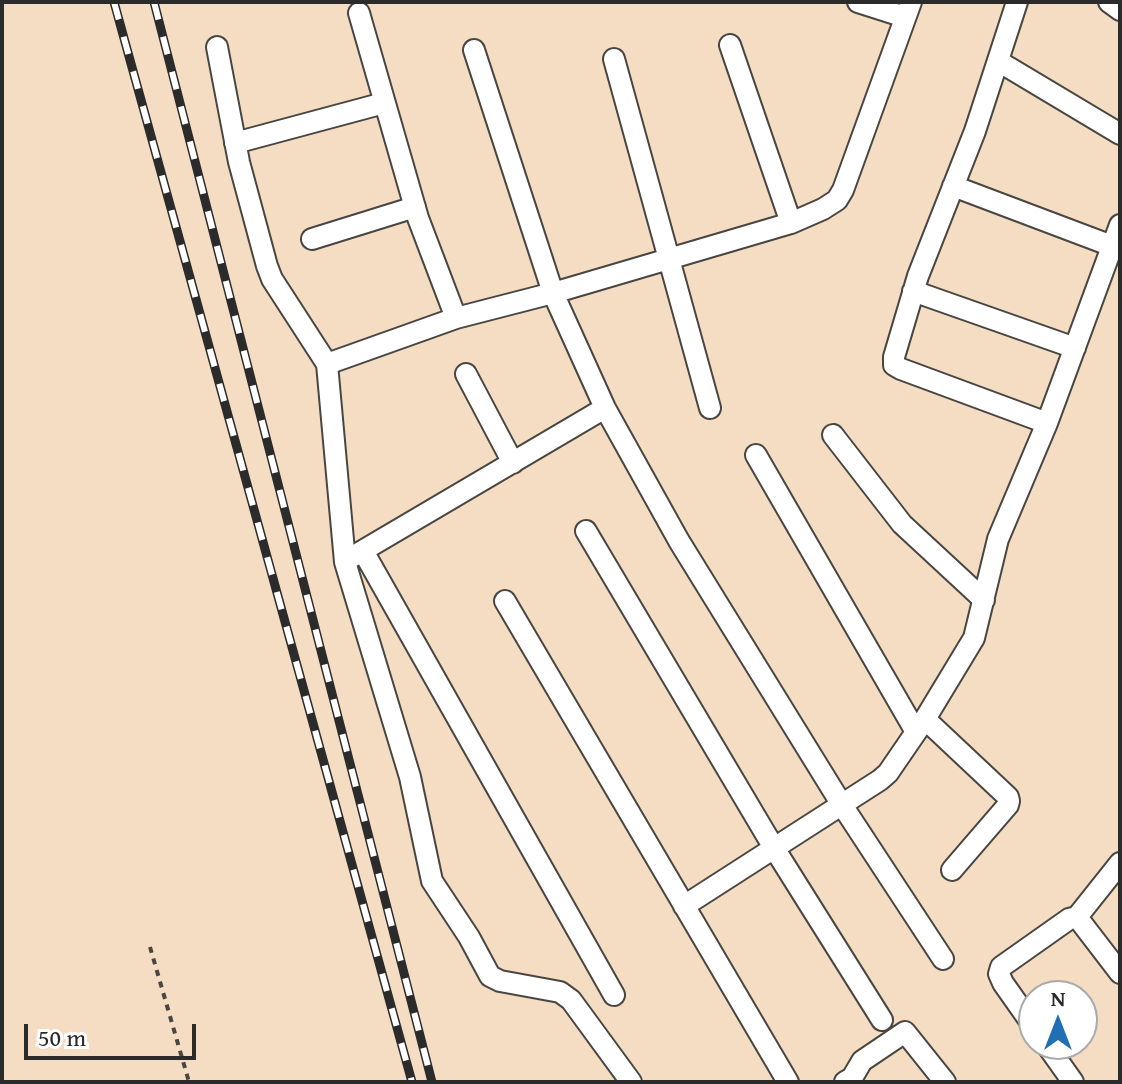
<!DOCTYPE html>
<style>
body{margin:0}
#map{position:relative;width:1122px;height:1084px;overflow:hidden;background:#f4ddc2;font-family:"Gentium Book Plus",serif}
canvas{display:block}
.frame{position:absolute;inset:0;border:4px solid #2b2b2b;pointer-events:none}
.north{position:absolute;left:1018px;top:980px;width:80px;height:80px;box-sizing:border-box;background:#fff;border:2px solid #aaa;border-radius:50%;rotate:0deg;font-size:22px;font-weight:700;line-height:32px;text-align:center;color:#2b2b2b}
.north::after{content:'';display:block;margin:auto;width:28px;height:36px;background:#1f6fb2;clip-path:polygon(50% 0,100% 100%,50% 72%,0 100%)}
.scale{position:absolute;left:24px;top:1024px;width:172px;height:36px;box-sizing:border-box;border:4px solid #2b2b2b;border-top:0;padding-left:10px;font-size:24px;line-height:28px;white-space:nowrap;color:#2b2b2b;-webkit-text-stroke:6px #fff;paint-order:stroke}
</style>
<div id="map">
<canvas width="1122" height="1084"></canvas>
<div class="frame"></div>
<div class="north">N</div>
<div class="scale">50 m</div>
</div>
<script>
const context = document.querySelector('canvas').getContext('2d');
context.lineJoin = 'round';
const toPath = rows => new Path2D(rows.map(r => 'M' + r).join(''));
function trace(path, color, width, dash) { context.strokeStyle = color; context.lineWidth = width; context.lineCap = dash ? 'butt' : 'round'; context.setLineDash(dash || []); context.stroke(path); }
const path = toPath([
 [150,947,189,1082]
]);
const minor = toPath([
 [858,2,905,17],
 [1017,2,975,131,918,276,894,357,894,365,901,369,1047,423],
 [1109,2,1120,10],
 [359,13,418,218,456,318],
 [730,45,791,223],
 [217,47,239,162,267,266,272,279,327,364,345,562,410,777,432,881,469,937,490,976,500,981,560,992,571,1000,631,1082],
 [474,50,553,293,605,408,679,541,842,805,943,959],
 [614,59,710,408],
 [998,61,1120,134],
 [235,143,384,103],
 [953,186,1112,246],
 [312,239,415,207],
 [913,291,1075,348],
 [327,364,456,318,553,293,791,223,823,209,837,200,843,190,911,2],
 [466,374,513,463],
 [833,435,902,524,984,600],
 [756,455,916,732],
 [586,531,774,848,882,1020],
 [363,551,614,995],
 [352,557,605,408],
 [505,601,788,1082],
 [925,719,1008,797,1009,801,1008,805,952,870],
 [684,906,880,780,888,773,925,719,974,638,998,539,1047,423,1120,225],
 [1077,917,1120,863],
 [1034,1027,1003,983,999,974,1001,967,1069,919,1077,917,1120,973],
 [1046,1044,1073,1082],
 [845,1082,852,1078,862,1061,905,1032,945,1082]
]);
const rail = toPath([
 [114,2,412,1082],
 [154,2,432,1082]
]);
trace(minor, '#494642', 24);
trace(path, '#494642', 4, [6, 6]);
trace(minor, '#fff', 20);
trace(rail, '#2b2b2b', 9);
trace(rail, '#fff', 6, [18]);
</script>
